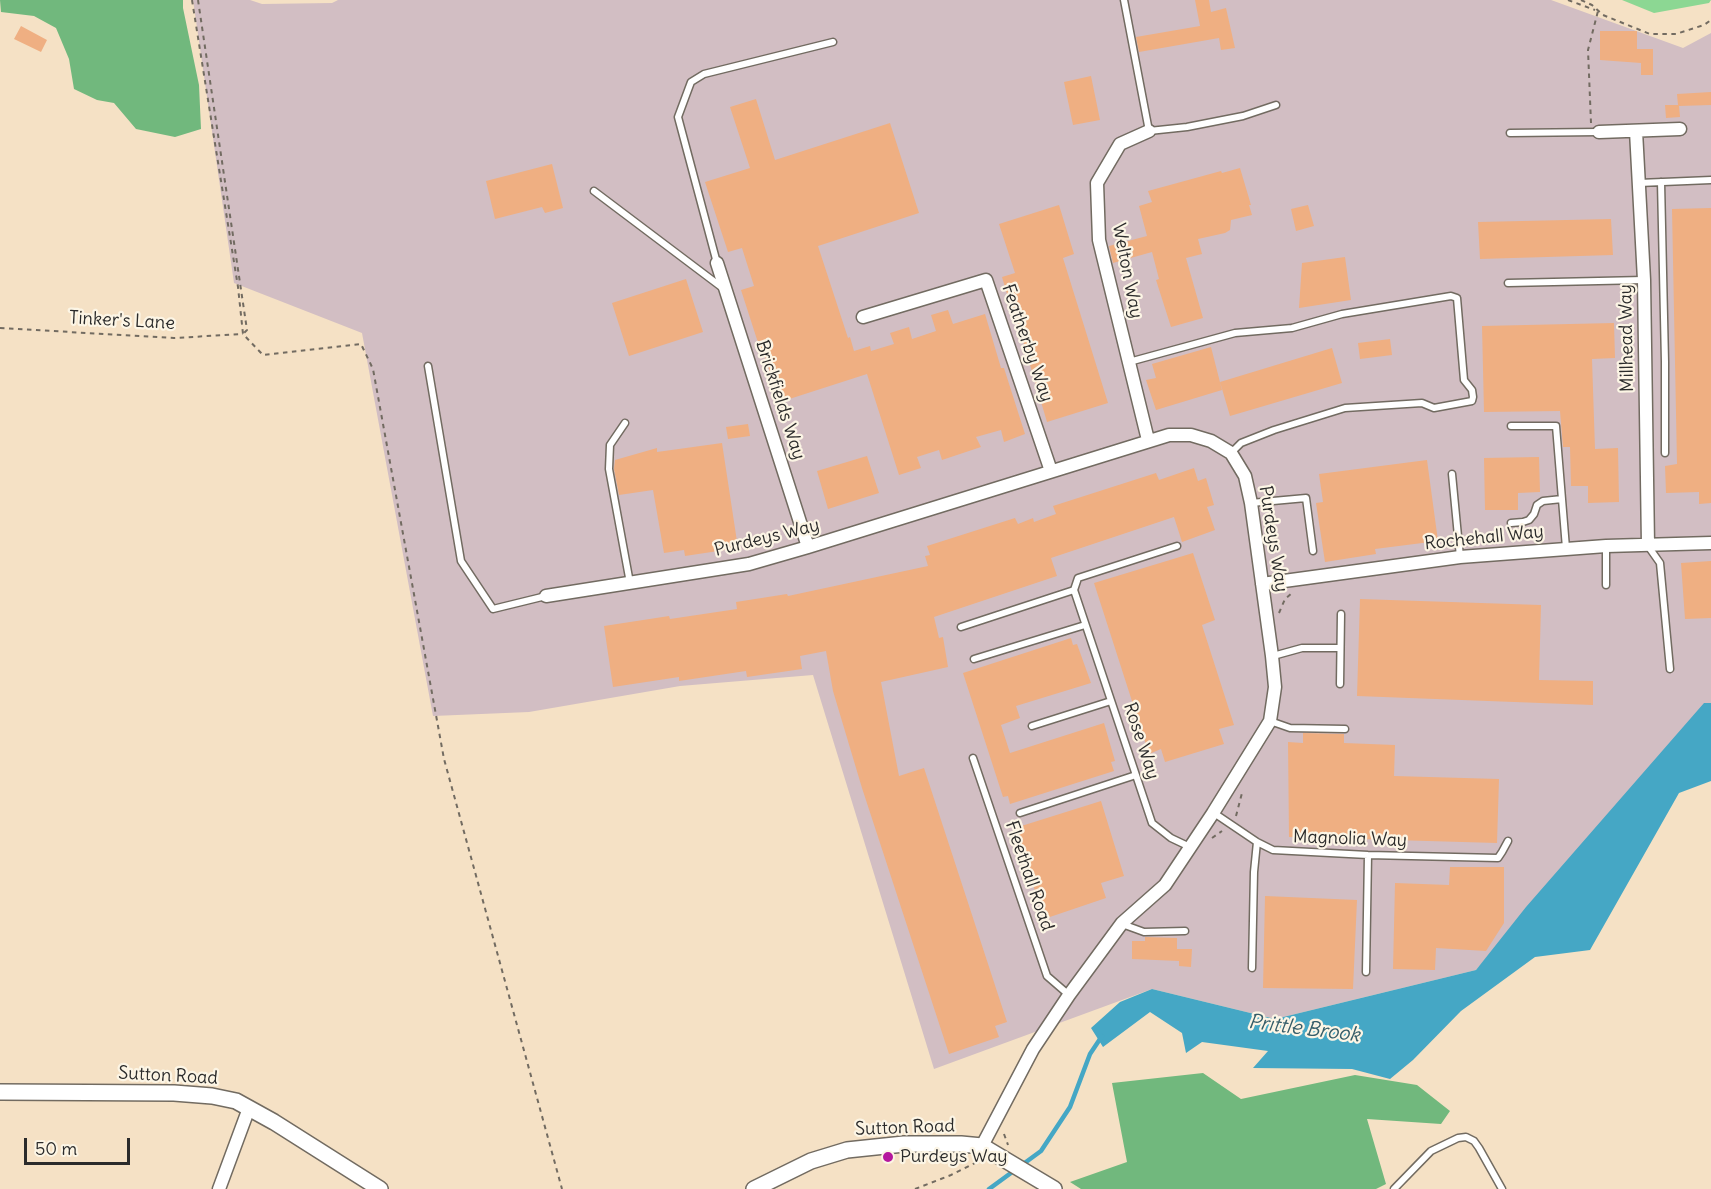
<!DOCTYPE html>
<style>
body{margin:0}
#map{position:relative;width:1711px;height:1189px;overflow:hidden;background:#f5e1c5;font-family:Delius,sans-serif}
canvas{display:block}
.scale{position:absolute;left:24px;top:1138px;width:106px;height:27px;box-sizing:border-box;border:3px solid #2b2b2b;border-top:0;padding-left:8px;font-size:18px;line-height:21px;white-space:nowrap;color:#2b2b2b;-webkit-text-stroke:4px #fcf5e5;paint-order:stroke}
</style>
<div id="map">
<canvas width="1711" height="1189"></canvas>
<div class="scale">50 m</div>
</div>
<script>
const context = document.querySelector('canvas').getContext('2d');
context.lineJoin = 'round';
function paint(path, color) { context.fillStyle = color; context.fill(path, 'evenodd'); }
const toPath = rows => new Path2D(rows.map(r => 'M' + r).join(''));
function trace(path, color, width, dash) { context.strokeStyle = color; context.lineWidth = width; context.lineCap = dash ? 'butt' : 'round'; context.setLineDash(dash || []); context.stroke(path); }
function label(font, color, halo, rows, align = 'center') {
  context.font = font + ' Delius,sans-serif'; context.lineWidth = 4.5; context.setLineDash([]); context.textBaseline = 'middle'; context.strokeStyle = halo; context.fillStyle = color; for (const [text, x, y, turn = 0] of rows) {
    context.save(); context.translate(x, y); context.rotate((+turn || 0) * Math.PI / 180); context.textAlign = isNaN(turn) ? turn : align; if (halo) context.strokeText(text, 0, 0); context.fillText(text, 0, 0); context.restore();
  }
}
const industrial = toPath([
 [193,0,250,0,262,4,332,3,338,0,1551,0,1683,48,1711,33,1711,703,1476,970,1275,1019,1152,989,934,1069,813,675,680,686,529,712,433,716,362,333,234,283]
]);
const green = toPath([
 [1622,0,1711,0,1709,3,1654,13]
]);
const forest = toPath([
 [0,0,183,0,183,8,199,85,201,129,175,137,136,129,114,103,97,100,74,89,69,59,56,28,34,16,1,12],
 [1203,1073,1241,1099,1355,1075,1417,1085,1450,1111,1441,1124,1367,1119,1386,1184,1376,1189,1081,1189,1070,1182,1127,1162,1112,1083]
]);
const water = toPath([
 [1704,703,1711,703,1711,781,1679,793,1590,950,1535,957,1461,1011,1413,1060,1390,1079,1352,1069,1253,1068,1268,1051,1202,1042,1186,1053,1182,1033,1150,1012,1103,1047,1091,1028,1120,1002,1152,989,1275,1019,1476,970,1526,907]
]);
const stream = toPath([
 [989,1189,1041,1151,1070,1107,1090,1054,1102,1036]
]);
const building = toPath([
 [1195,0,1209,0,1211,12,1226,8,1235,48,1221,50,1219,38,1139,52,1136,37,1200,26],
 [21,26,47,40,41,52,14,39],
 [1600,31,1637,31,1637,49,1653,49,1653,75,1641,75,1641,63,1600,60],
 [1091,76,1100,120,1073,125,1064,82],
 [1711,92,1711,105,1679,106,1680,117,1666,118,1665,105,1678,105,1677,94],
 [756,99,775,160,890,123,919,213,818,246,848,338,850,337,854,351,870,346,871,351,894,344,890,333,909,327,912,339,936,331,931,315,948,310,953,324,985,314,1001,368,1004,368,1025,434,1004,442,1001,430,976,437,981,447,942,460,939,450,917,457,921,468,899,475,867,374,780,402,764,354,762,355,741,290,754,286,742,248,728,252,705,182,750,168,730,107],
 [552,164,563,208,545,213,542,207,495,219,486,181],
 [1240,168,1251,205,1249,205,1252,215,1231,220,1230,230,1225,233,1198,239,1202,254,1186,258,1203,318,1171,327,1156,280,1159,279,1152,252,1113,263,1109,246,1147,236,1139,206,1152,202,1148,191,1221,171,1222,173],
 [1059,205,1074,254,1063,258,1108,403,1047,422,1009,294,1007,294,1002,277,1015,273,999,224],
 [1308,205,1314,226,1296,231,1291,209],
 [1711,208,1711,503,1699,504,1699,492,1666,493,1665,466,1677,464,1672,209],
 [1611,219,1613,255,1480,259,1478,222],
 [1345,257,1351,300,1299,308,1302,263],
 [686,279,703,332,629,356,612,303],
 [1614,323,1615,358,1592,359,1595,449,1618,448,1619,502,1588,503,1588,486,1571,486,1570,447,1563,447,1560,411,1484,412,1482,326],
 [1390,339,1392,355,1360,359,1358,343],
 [1211,347,1222,390,1156,410,1146,380,1156,378,1152,364],
 [1332,348,1342,383,1230,416,1220,382],
 [748,424,750,436,728,439,726,427],
 [722,443,738,548,685,556,684,550,664,553,653,490,619,495,614,469,615,460,657,448,657,452],
 [867,456,879,493,828,509,817,471],
 [1539,457,1540,492,1518,493,1518,510,1485,510,1484,458],
 [1427,460,1438,541,1375,549,1376,554,1325,562,1316,503,1323,502,1319,474],
 [1194,468,1198,481,1206,478,1214,505,1207,507,1215,530,1182,542,1174,517,1051,558,1057,576,934,617,939,638,943,637,948,667,881,682,899,776,924,768,1007,1022,995,1026,999,1037,949,1054,862,788,833,691,826,651,800,656,802,669,747,677,746,671,679,681,679,677,613,687,604,626,669,616,670,619,737,609,736,602,787,594,788,596,928,566,925,556,930,555,927,546,1015,518,1018,524,1033,518,1034,522,1056,514,1053,506,1156,473,1159,480],
 [1193,553,1215,620,1202,625,1234,725,1219,729,1224,744,1165,762,1161,749,1149,754,1094,583],
 [1711,561,1711,618,1685,619,1681,563],
 [1360,599,1541,605,1539,680,1593,681,1593,705,1357,696],
 [1071,638,1073,645,1077,644,1091,683,1016,706,1020,718,1001,725,1010,753,1104,723,1115,761,1111,762,1114,771,1010,804,1008,796,1003,797,963,673],
 [1303,733,1344,734,1344,743,1395,745,1394,776,1499,779,1497,843,1289,837,1288,742,1303,743],
 [1101,801,1124,876,1101,883,1106,898,1044,919,1015,828],
 [1450,867,1504,867,1504,923,1486,951,1436,948,1435,970,1393,969,1395,883,1449,885],
 [1265,896,1357,900,1353,989,1263,988],
 [1145,937,1177,938,1177,949,1192,949,1191,967,1179,966,1179,961,1132,959,1132,941,1145,941]
]);
const path = toPath([
 [192,0,238,287,243,334,263,355,361,344,373,369,444,759,562,1189],
 [198,0,247,330,243,334],
 [1568,0,1595,10],
 [1581,0,1592,5,1603,15,1650,34,1676,34,1704,25,1711,20],
 [1591,123,1588,50,1598,11],
 [0,328,174,338,243,334],
 [1279,613,1285,599,1292,593],
 [1236,816,1242,793],
 [1212,838,1222,831],
 [1004,1134,1008,1145],
 [915,1189,951,1175,979,1161]
]);
const service = toPath([
 [1124,0,1149,131,1187,127,1243,116,1276,105],
 [1510,133,1599,132],
 [1661,182,1665,362,1665,453],
 [1639,183,1711,180],
 [594,191,724,289],
 [717,263,678,117,691,82,704,74,833,42],
 [1508,283,1644,280],
 [1129,362,1235,333,1292,328,1342,314,1451,296,1457,298,1464,380,1472,390,1473,397,1472,401,1434,408,1422,403,1345,408,1274,430,1241,443,1231,453],
 [428,366,461,561,493,609,546,596],
 [625,423,610,445,609,469,630,583],
 [1511,426,1556,426,1566,548],
 [1452,474,1460,557],
 [1251,503,1306,498,1313,551],
 [1511,523,1523,522,1529,520,1534,514,1537,505,1543,501,1562,499],
 [1177,546,1078,578,1074,590,1152,823,1171,838,1190,847],
 [1606,546,1606,585],
 [1648,546,1660,563,1670,669],
 [961,627,1074,590],
 [1273,656,1302,648,1340,648],
 [974,659,1085,625],
 [1340,684,1341,614],
 [1270,721,1290,728,1345,729],
 [1032,726,1111,701],
 [973,758,1047,976,1069,995],
 [1020,813,1136,775],
 [1214,813,1257,842,1273,850,1368,855,1498,858,1502,852,1508,841],
 [1122,924,1144,932,1185,931],
 [1252,968,1254,872,1257,842],
 [1366,972,1368,855],
 [1394,1189,1431,1151,1458,1138,1466,1137,1474,1141,1479,1148,1502,1189]
]);
const minor = toPath([
 [1636,131,1644,280,1648,545],
 [1599,132,1680,129],
 [717,263,808,547],
 [863,317,986,280,1051,471],
 [1148,440,1099,240,1097,183,1120,144,1149,131],
 [1262,584,1460,557,1606,546,1711,543],
 [546,596,749,564,808,547,1169,435,1191,435,1211,441,1231,453,1245,476,1251,503,1272,656,1275,687,1270,721,1213,813,1165,885,1122,923,1069,995,1033,1049,982,1146],
 [219,1189,249,1108]
]);
const tertiary = toPath([
 [0,1092,174,1093,212,1096,236,1101,274,1122,380,1189],
 [754,1189,811,1161,847,1150,904,1144,961,1144,982,1146,1054,1189]
]);
const markers = [
 [888,1157,6,"#b5179e"]
];
const streetNames = [
 ["Welton Way",1127,271,79],
 ["Tinker's Lane",122,321,3],
 ["Millhead Way",1627,338,-91],
 ["Featherby Way",1027,343,71],
 ["Brickfields Way",780,400,72],
 ["Purdeys Way",767,538,-14],
 ["Rochehall Way",1484,538,-6],
 ["Purdeys Way",1273,539,81],
 ["Rose Way",1141,741,72],
 ["Magnolia Way",1350,839,2],
 ["Fleethall Road",1029,876,71],
 ["Sutton Road",168,1076,3],
 ["Sutton Road",905,1128,-2]
];
const poiNames = [
 ["Purdeys Way",900,1157]
];
const waterNames = [
 ["Prittle Brook",1304,1029,7]
];
paint(industrial, '#d2bec3');
paint(green, '#8cd793');
paint(forest, '#71b87d');
paint(water, '#45a7c5');
trace(stream, '#45a7c5', 4.5);
paint(building, '#efaf82');
trace(service, '#726b61', 9);
trace(minor, '#726b61', 15);
trace(tertiary, '#726b61', 18);
trace(path, '#726b61', 2, [4.5, 4.5]);
trace(service, '#fff', 6);
trace(minor, '#fff', 12);
trace(tertiary, '#fff', 15);
for (const [x, y, r, color] of markers) { const dot = new Path2D(); dot.arc(x, y, r, 0, 2 * Math.PI); context.fillStyle = color; context.fill(dot); trace(dot, '#fcf5e5', 2); }
label('18px', '#2b2b2b', '#fcf5e5', streetNames);
label('18px', '#2b2b2b', '#fcf5e5', poiNames, 'left');
label('italic 20px', '#355d69', '#fcf5e5', waterNames);
</script>
